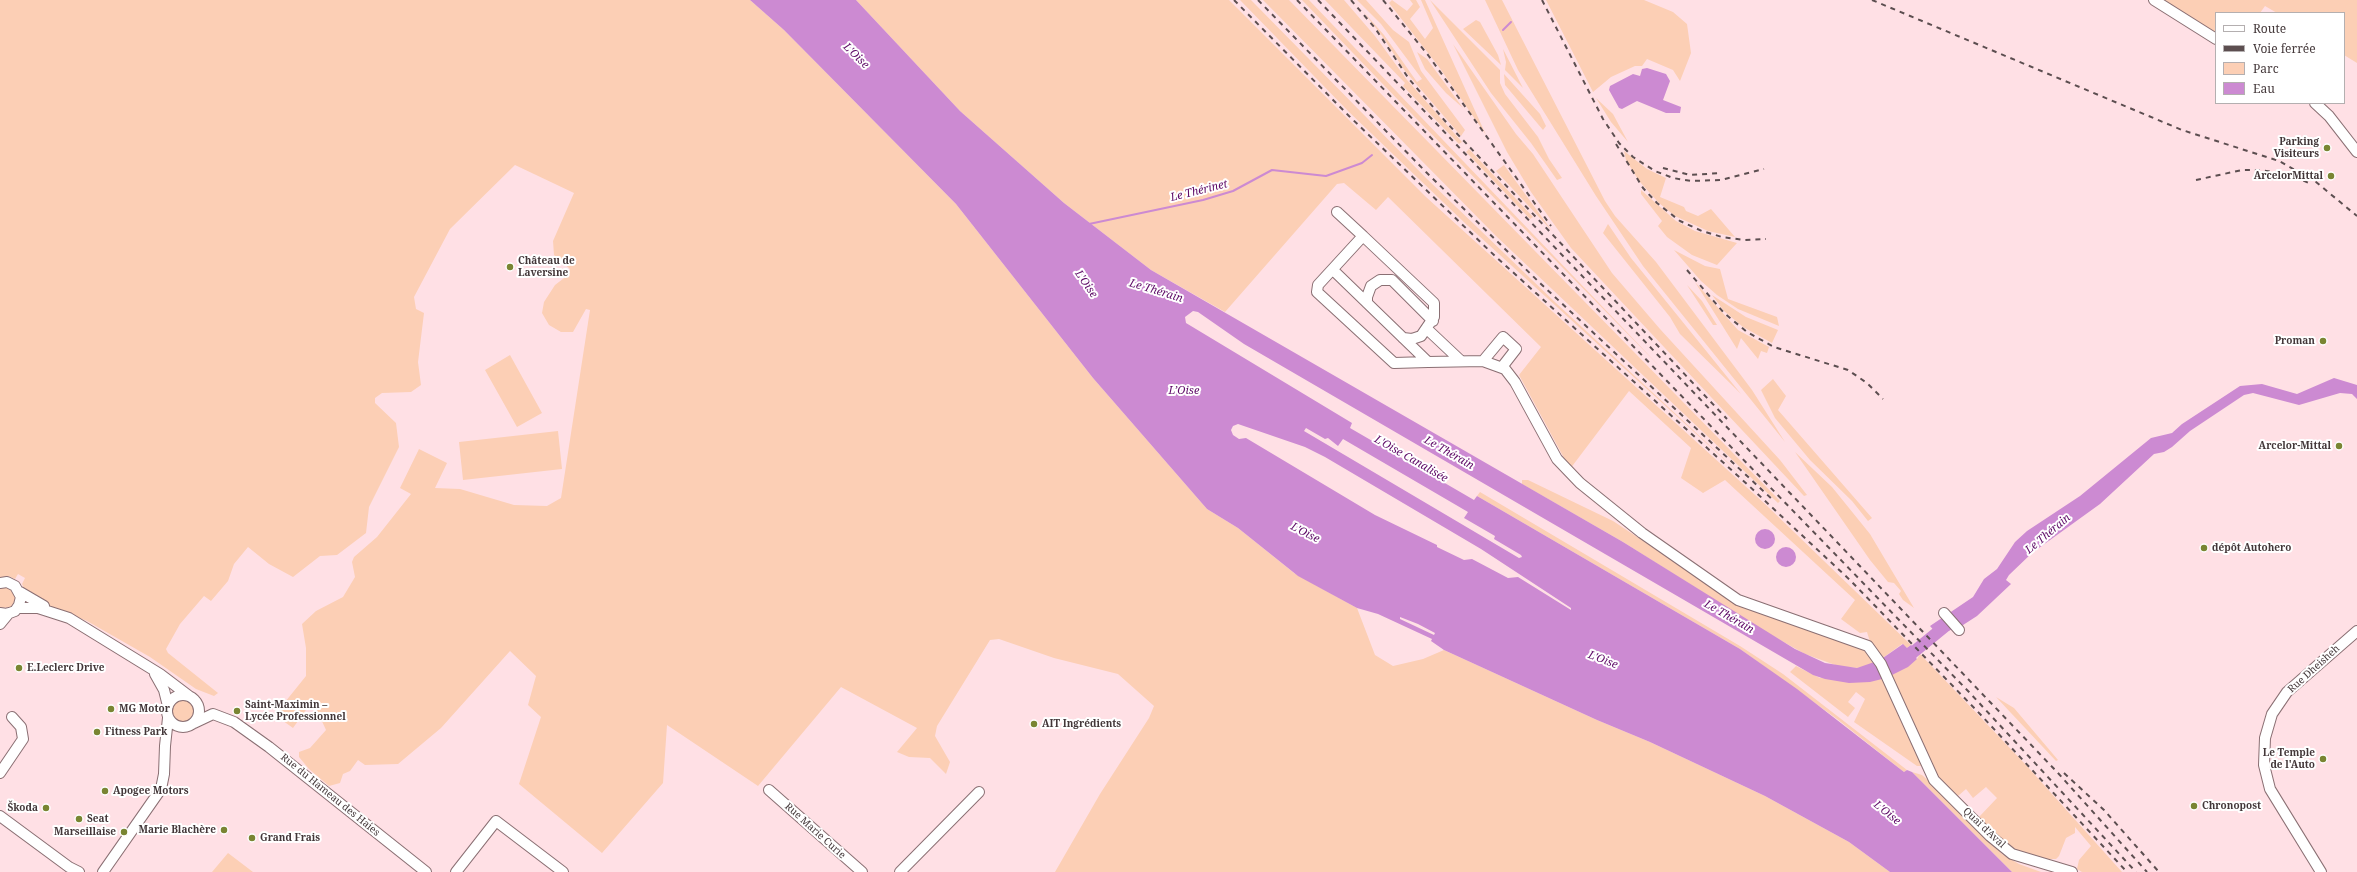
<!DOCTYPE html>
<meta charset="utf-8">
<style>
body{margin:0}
#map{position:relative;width:2357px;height:872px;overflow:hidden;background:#ffe0e5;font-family:"Noto Serif",serif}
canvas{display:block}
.legend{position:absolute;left:2215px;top:12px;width:130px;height:92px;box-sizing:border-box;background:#fff;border:1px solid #b4afb0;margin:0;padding:5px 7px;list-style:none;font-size:12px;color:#433739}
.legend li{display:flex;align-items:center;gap:8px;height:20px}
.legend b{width:20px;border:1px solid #b4afb0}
</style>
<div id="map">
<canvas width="2357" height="872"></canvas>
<ul class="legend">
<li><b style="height:5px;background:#fff"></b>Route</li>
<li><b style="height:5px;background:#5c4e50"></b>Voie ferrée</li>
<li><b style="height:11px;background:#fccfb5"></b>Parc</li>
<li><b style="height:11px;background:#cc8ad2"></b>Eau</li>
</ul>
</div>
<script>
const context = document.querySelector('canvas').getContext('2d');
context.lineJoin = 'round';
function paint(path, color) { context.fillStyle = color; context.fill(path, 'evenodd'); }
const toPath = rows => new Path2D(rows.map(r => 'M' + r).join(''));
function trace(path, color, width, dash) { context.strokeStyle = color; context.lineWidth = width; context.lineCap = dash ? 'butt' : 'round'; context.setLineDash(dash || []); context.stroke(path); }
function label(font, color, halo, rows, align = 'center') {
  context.font = font + ' "Noto Serif",serif'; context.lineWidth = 4; context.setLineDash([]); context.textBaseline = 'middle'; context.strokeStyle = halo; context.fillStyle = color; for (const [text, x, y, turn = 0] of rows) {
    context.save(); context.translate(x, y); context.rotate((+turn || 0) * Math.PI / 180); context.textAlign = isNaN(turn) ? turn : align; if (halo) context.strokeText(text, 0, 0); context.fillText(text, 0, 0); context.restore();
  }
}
const green = toPath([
 [0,0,750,0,784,30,956,204,1093,378,1207,509,1238,528,1294,573,1357,608,1375,655,1393,666,1423,659,1444,650,1597,720,1650,742,1765,796,1849,842,1890,872,1055,872,1100,794,1149,718,1154,706,1118,674,1054,658,999,639,990,640,937,726,935,736,950,762,946,774,930,758,909,757,897,752,917,728,841,687,758,786,667,725,663,783,602,853,519,784,541,717,528,705,536,676,510,651,441,728,398,764,365,765,358,760,350,771,343,774,340,783,329,786,309,769,299,757,299,752,310,748,326,730,315,706,308,707,293,728,279,718,277,712,306,676,306,648,302,624,316,611,343,597,355,577,352,562,354,557,377,537,411,494,400,488,419,449,447,463,435,488,460,489,514,505,547,506,561,498,590,310,586,309,573,332,561,332,549,325,542,313,544,302,555,285,568,275,570,269,554,255,553,241,574,193,515,165,450,229,414,297,416,309,424,313,418,362,421,385,411,392,382,393,375,398,375,403,396,423,399,447,369,507,366,533,337,555,320,556,293,577,269,564,248,547,234,564,228,581,211,601,204,596,180,624,166,649,168,653,218,693,214,696,196,689,150,657,87,621,50,606,27,594,22,584,25,578,18,574,15,579,8,576,0,578],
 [856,0,1229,0,1426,197,1765,504,1911,645,1907,648,1902,644,1880,660,1870,642,1867,632,1860,633,1841,619,1855,600,1725,480,1703,493,1681,478,1691,448,1629,391,1570,469,1519,375,1541,347,1388,197,1376,210,1344,183,1337,184,1225,312,1151,270,1064,203,960,111],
 [1240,0,1251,0,1426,178,1556,303,1761,493,1467,225,1349,112],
 [1263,0,1289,0,1780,501,1778,503,1496,236],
 [1302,0,1309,0,1665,372,1403,105],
 [1325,0,1344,0,1375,36,1407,80,1462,142,1459,144,1403,86,1405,83],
 [1357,0,1366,0,1393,30,1409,42,1421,71,1465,130,1461,136,1405,71,1382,36,1362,10,1384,35,1417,82,1422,79,1381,24],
 [1392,0,1407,11,1413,4,1410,0,1416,0,1420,7,1410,19,1425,39,1433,28,1421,0,1425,0,1486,135,1439,67,1389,3],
 [1430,0,1500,70,1500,83,1505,94,1538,137,1549,159,1562,178,1557,180,1531,143,1491,93],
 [1485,0,1502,0,1605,201,1615,216,1656,262,1752,390,1785,442,1643,266,1596,196,1518,70],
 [1546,0,1644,0,1673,12,1687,24,1691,53,1680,81,1673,70,1647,59,1642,66,1635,66,1611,77,1593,92],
 [2164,0,2357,0,2357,63,2344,55,2344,13,2277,13,2265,6,2260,13,2216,13,2216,34],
 [1476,20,1480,22,1498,55,1501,65,1463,29],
 [1453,44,1516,134,1533,154,1612,273,1660,329,1780,460,1807,495,1804,496,1571,248,1531,192,1507,152],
 [1503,49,1523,88,1505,70,1506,62],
 [1417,52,1427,59,1463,108,1446,93,1425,69],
 [1504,74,1540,114,1546,126,1543,130,1505,85],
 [1596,98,1613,114,1628,142,1611,122],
 [1469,149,1533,217,1530,219,1466,152],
 [1624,151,1647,169,1666,178,1660,197,1684,207,1686,211,1698,216,1711,209,1735,237,1708,231,1675,216,1659,203,1639,181,1626,160],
 [1504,165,1552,231,1496,171],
 [1641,190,1676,221,1695,231,1737,243,1717,265,1692,255,1667,237,1658,226,1662,221,1641,194],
 [1608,224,1631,258,1741,394,1680,334,1670,317,1603,233],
 [1674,250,1705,266,1720,269,1728,299,1777,317,1779,326,1738,309,1717,295,1701,281],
 [1695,282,1738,330,1769,347,1767,353,1761,351,1758,359,1741,338,1737,349],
 [1687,285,1702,301,1717,325,1713,325],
 [1712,295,1746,317,1778,330,1772,343,1743,327,1724,311],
 [510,355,542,413,517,427,485,370],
 [1773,379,1786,396,1778,410,1872,518,1868,521,1852,501,1810,460,1775,418,1761,390],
 [558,431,562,469,463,480,459,442],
 [1795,452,1832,487,1870,534,1914,608,1903,600,1899,594,1901,591,1894,583,1888,582,1870,560],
 [1522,480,1528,480,1613,521,1725,595,1865,649,1877,662,1917,659,1920,654,2026,765,2122,872,2082,872,2077,869,2079,860,2091,846,2075,827,2075,833,2066,838,2059,856,2056,859,2049,859,2045,861,2028,858,2004,844,1979,817,1997,798,1986,787,1973,798,1966,789,1958,796,1932,773,1906,728,1908,736,1922,766,1917,766,1854,722,1865,699,1856,692,1848,702,1855,708,1848,717,1790,672,1796,666,1820,678,1867,666,1857,668,1838,666,1805,654,1764,631,1623,542,1522,484],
 [1480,492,1740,646,1783,674,1907,770,1904,772,1837,719,1740,649,1477,496],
 [0,587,10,587,17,597,11,607,0,608],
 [1996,697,2014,708,2058,760,2056,761],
 '171 711a12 12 0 1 1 24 0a12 12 0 1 1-24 0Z',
 [1912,772,1922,775,1931,783,2002,854,2019,864,2041,872,2012,872],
 [228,853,253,872,212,872]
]);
const water = toPath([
 [750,0,856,0,960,111,1064,203,1151,270,1623,542,1795,649,1825,663,1857,668,1880,660,1903,644,1907,648,1911,645,1920,654,1916,658,1917,659,1908,667,1886,678,1870,682,1849,683,1825,679,1813,675,1244,344,1198,312,1193,311,1185,317,1186,323,1352,423,1350,428,1474,500,1477,496,1740,649,1797,689,1904,772,1907,770,1912,772,2012,872,1890,872,1849,842,1765,796,1650,742,1597,720,1444,650,1431,641,1432,639,1378,614,1357,608,1298,576,1238,528,1207,509,1093,378,956,204,784,30],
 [1238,424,1305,447,1325,457,1481,549,1571,608,1571,610,1518,577,1508,578,1472,559,1464,560,1437,547,1437,545,1375,515,1246,438,1239,439,1233,435,1231,430,1233,426],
 [1306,428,1325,439,1328,438,1338,446,1343,439,1468,512,1464,518,1495,536,1494,539,1521,555,1522,557,1519,558,1304,431],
 [1400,617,1418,624,1435,633,1434,635,1400,619],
 [1647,68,1666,74,1670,81,1663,100,1681,107,1680,113,1666,113,1637,101,1622,109,1619,108,1609,90,1610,86,1633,74,1640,76,1642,69],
 [2334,378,2357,385,2357,399,2352,394,2340,393,2299,405,2253,393,2244,395,2190,431,2172,447,2164,452,2154,454,2100,504,2032,553,2009,575,2006,580,2011,584,1977,616,1963,625,1938,635,1930,626,1973,597,1984,579,1997,569,2015,542,2027,531,2080,496,2151,438,2172,433,2182,424,2240,386,2262,384,2297,394],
 '1755 539a10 10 0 1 1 20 0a10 10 0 1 1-20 0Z',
 '1776 557a10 10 0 1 1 20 0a10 10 0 1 1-20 0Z'
]);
const stream = toPath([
 [1503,30,1511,22],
 [1089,224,1203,200,1233,191,1272,170,1326,176,1362,163,1372,155]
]);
const river = toPath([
 [1903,657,1916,650,1949,623]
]);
const minor = toPath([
 [2154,0,2216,39],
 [2315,103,2329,116,2357,152],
 [1337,212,1363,236],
 [1333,270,1428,362,1483,361,1505,369,1515,382,1557,459,1580,483,1642,533,1738,600,1868,646,1881,664,1934,780,1990,836,2012,854,2072,872],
 [1367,303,1367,297,1371,286,1380,280,1392,280,1433,321],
 [1427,329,1461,361],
 [1403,338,1412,339,1421,336,1434,317,1434,303,1363,236,1318,285,1317,292,1394,363,1428,362],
 [1483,361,1503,337,1516,349,1502,367],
 [0,583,7,582,15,586,21,597,19,605,15,611,7,614,0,613],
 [20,592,44,606],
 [18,608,38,608,69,618,160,674,189,696],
 [1944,613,1959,630],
 [0,624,9,613],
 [155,674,164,690,168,706],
 '167 711a16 16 0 1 1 32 0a16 16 0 1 1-32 0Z',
 [194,723,213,714,234,722,269,747,426,872],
 [0,773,23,739,21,727,12,717],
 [769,790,862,872],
 [0,816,69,867,79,872],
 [103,872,161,789,164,774,165,746,168,718],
 [456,872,496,821,563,872],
 [900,872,979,792],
 [2321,872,2270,789,2264,765,2265,738,2272,714,2287,692,2357,631]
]);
const rail = toPath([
 [1234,0,1349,116,1495,256,1748,485,1850,580,1980,714,2127,872],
 [1258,0,1426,172,1541,284,1774,501],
 [1297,0,1969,692,2136,872],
 [1318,0,2058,773,2147,872],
 [1351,0,1375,28,1409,79,1446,122,1727,419],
 [1383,0,1428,55,1551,226],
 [1542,0,1603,119,1619,143,1633,157,1655,171,1673,178,1691,181,1721,180,1764,169],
 [1872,0,2182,130,2279,161,2316,182,2357,216],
 [1616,144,1643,188,1657,203,1680,221,1702,231,1722,237,1744,240,1766,239],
 [1663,168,1690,175,1721,173],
 [2196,180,2242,170,2261,170,2291,175,2311,184],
 [1687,270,1724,313,1747,332,1774,347,1848,370,1867,383,1883,399],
 [2064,773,2104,810,2159,872]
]);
const markers = [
 [2327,148,4,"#798532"],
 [2331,176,4,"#798532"],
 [510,267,4,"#798532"],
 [2323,341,4,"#798532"],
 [2339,446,4,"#798532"],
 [2204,548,4,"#798532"],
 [19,668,4,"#798532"],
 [111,709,4,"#798532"],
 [237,711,4,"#798532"],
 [1034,724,4,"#798532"],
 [97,732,4,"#798532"],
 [2323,759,4,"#798532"],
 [105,791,4,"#798532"],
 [2194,806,4,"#798532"],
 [46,808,4,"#798532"],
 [79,819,4,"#798532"],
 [224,830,4,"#798532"],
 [124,832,4,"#798532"],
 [252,838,4,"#798532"]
];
const poiNames = [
 ["Parking",2319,142,"right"],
 ["Visiteurs",2319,154,"right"],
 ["ArcelorMittal",2323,176,"right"],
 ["Château de",518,261],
 ["Laversine",518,273],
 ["Proman",2315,341,"right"],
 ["Arcelor-Mittal",2331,446,"right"],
 ["dépôt Autohero",2212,548],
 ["E.Leclerc Drive",27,668],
 ["Saint-Maximin –",245,705],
 ["Lycée Professionnel",245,717],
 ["MG Motor",119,709],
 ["AIT Ingrédients",1042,724],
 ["Fitness Park",105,732],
 ["Le Temple",2315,753,"right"],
 ["de l'Auto",2315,765,"right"],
 ["Apogee Motors",113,791],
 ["Chronopost",2202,806],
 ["Škoda",38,808,"right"],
 ["Seat",87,819],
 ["Marie Blachère",216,830,"right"],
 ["Marseillaise",116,832,"right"],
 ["Grand Frais",260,838]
];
const streetNames = [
 ["Rue Dheisheh",2314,669,-42],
 ["Rue du Hameau des Haies",330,795,39],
 ["Quai d'Aval",1984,828,43],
 ["Rue Marie Curie",815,831,42]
];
const waterNames = [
 ["L'Oise",856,56,44],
 ["Le Thérinet",1199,191,-14],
 ["L'Oise",1086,284,55],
 ["Le Thérain",1156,291,17],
 ["L’Oise",1184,391],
 ["Le Thérain",1449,453,30],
 ["L'Oise Canalisée",1411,459,30],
 ["L'Oise",1305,533,27],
 ["Le Thérain",2048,534,-40],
 ["Le Thérain",1729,617,30],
 ["L'Oise",1603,660,21],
 ["L'Oise",1887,813,39]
];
paint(green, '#fccfb5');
paint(water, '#cc8ad2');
trace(stream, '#cc8ad2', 2);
trace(river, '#cc8ad2', 12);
trace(minor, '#8a6f73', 12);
trace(minor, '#fff', 10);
trace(rail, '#5c4e50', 2, [5, 5]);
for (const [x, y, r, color] of markers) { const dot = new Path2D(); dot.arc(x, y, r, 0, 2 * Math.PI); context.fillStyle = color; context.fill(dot); trace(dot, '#fff', 1.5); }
label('bold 10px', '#433739', '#fff', poiNames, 'left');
label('10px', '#433739', '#fff', streetNames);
label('italic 11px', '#5d0966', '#fff', waterNames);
</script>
